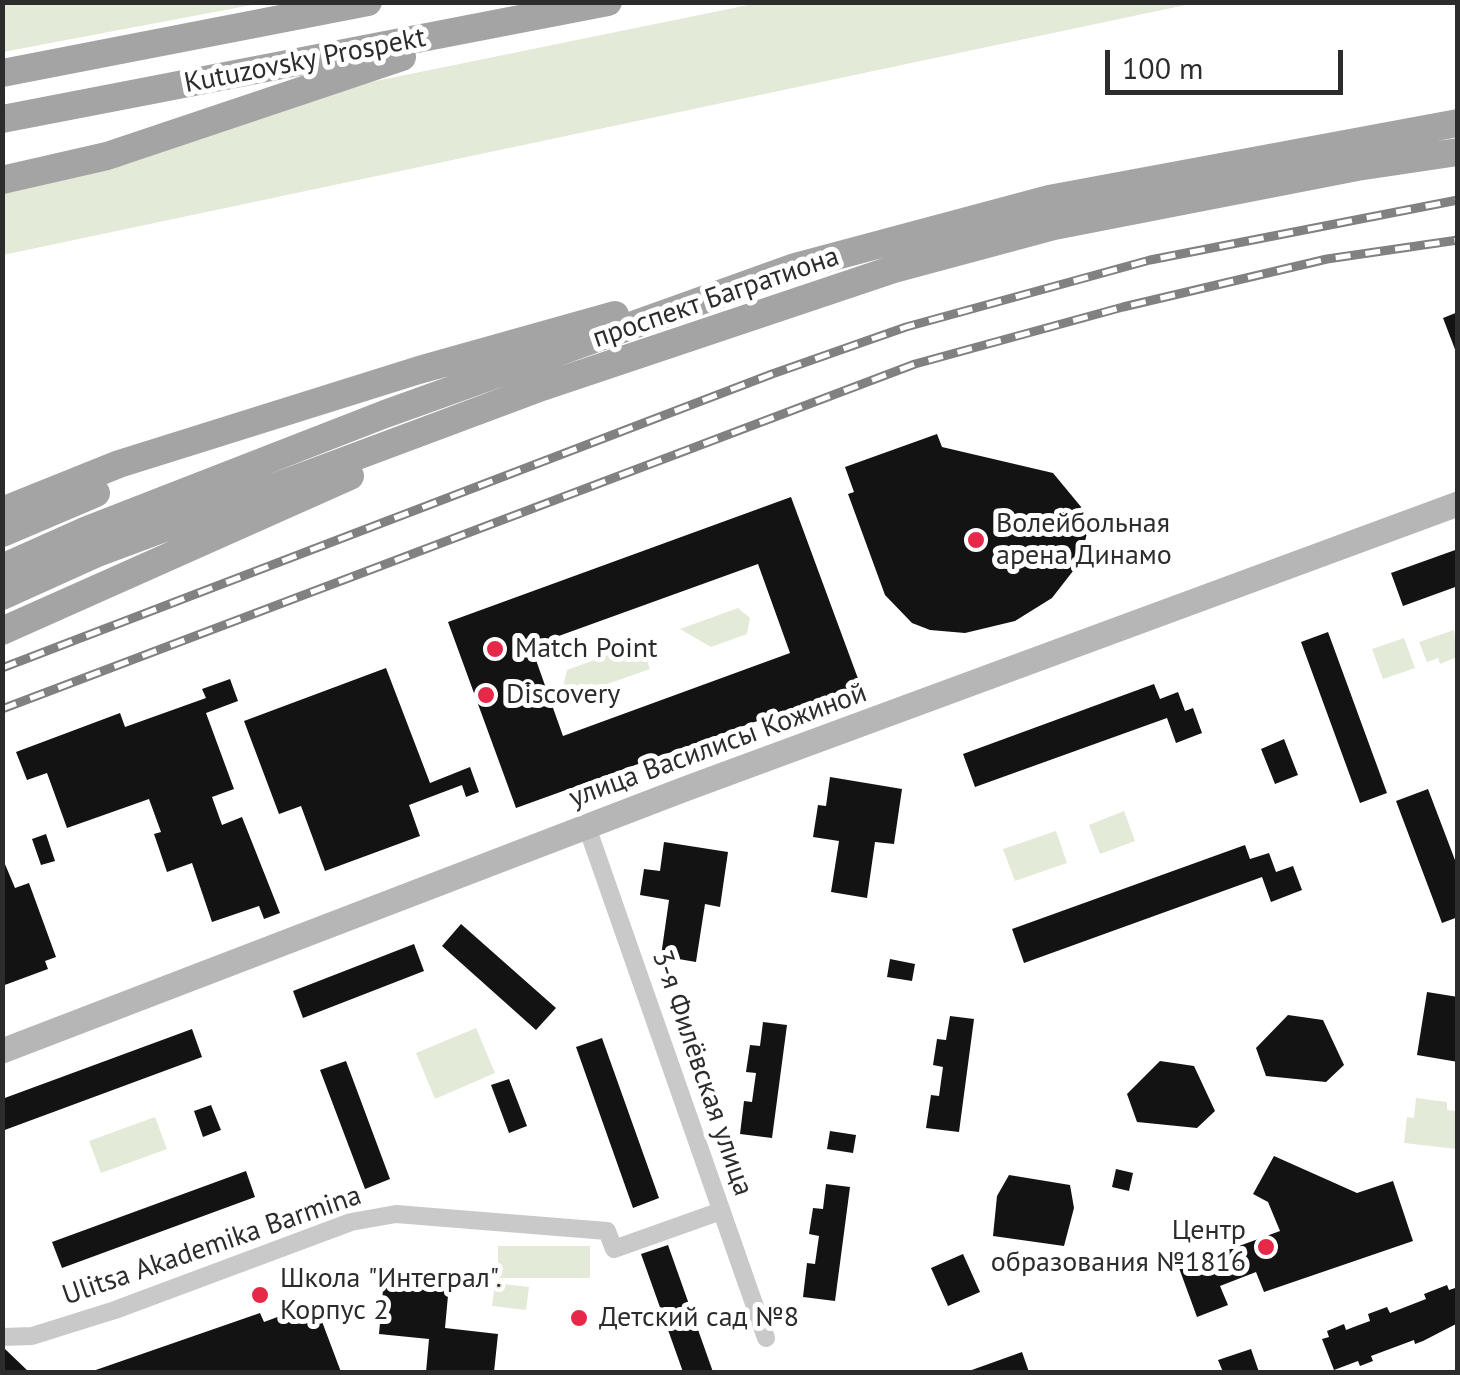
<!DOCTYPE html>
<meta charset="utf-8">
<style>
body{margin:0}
#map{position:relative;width:1460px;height:1375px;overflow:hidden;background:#fff;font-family:"PT Sans",sans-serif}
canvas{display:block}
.frame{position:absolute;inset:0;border:5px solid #2c2c2c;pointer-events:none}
.scale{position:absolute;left:1105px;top:50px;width:238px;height:45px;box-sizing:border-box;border:5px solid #2c2c2c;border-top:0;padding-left:12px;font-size:30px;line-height:35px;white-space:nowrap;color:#2c2c2c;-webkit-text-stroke:8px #fff;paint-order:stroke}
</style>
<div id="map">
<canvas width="1460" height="1375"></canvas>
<div class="frame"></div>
<div class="scale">100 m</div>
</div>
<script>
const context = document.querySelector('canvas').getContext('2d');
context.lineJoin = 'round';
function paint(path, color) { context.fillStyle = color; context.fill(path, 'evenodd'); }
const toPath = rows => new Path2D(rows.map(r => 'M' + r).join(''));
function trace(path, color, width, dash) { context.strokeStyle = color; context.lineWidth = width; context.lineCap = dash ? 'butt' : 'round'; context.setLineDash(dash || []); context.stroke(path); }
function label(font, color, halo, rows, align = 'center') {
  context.font = font + ' "PT Sans",sans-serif'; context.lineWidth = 10; context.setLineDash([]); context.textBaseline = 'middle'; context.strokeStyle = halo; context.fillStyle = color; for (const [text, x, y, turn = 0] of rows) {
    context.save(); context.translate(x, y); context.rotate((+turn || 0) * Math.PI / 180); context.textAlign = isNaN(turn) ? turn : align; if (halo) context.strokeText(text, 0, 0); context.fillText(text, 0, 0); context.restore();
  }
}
const green = toPath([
 [3,2,262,2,262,3,3,52],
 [758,3,1195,3,3,255,3,188,327,91],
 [738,608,750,618,747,634,711,647,680,629],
 [1454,630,1457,657,1440,664,1438,658,1427,662,1419,642],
 [1404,638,1415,668,1383,679,1372,649],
 [641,643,650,669,576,695,563,687,567,670],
 [1124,811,1135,841,1100,854,1089,825],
 [1056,831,1067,863,1015,881,1003,849],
 [476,1028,495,1073,435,1099,416,1053],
 [1416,1098,1447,1102,1447,1110,1457,1111,1457,1149,1404,1143,1407,1117,1414,1118],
 [155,1117,167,1149,101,1173,89,1141],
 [498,1246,590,1246,590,1278,498,1278],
 [495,1283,529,1287,526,1310,492,1306]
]);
const building = toPath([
 [1458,312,1458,352,1456,352,1443,318],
 [937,434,942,447,1053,473,1082,508,1087,533,1080,562,1052,598,1015,621,965,633,930,630,912,623,885,595,848,494,854,492,845,467],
 [791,497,860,684,516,808,448,622],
 [758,564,790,653,563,736,531,646],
 [1458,549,1458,586,1403,606,1391,573],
 [1328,632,1387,793,1360,803,1301,642],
 [386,668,430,783,470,767,479,792,466,797,462,785,409,805,420,836,325,871,301,806,279,814,244,721],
 [230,679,238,701,206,713,234,789,212,797,222,825,242,817,280,913,264,919,259,906,212,922,192,863,167,872,154,834,161,832,149,799,67,828,47,773,27,780,16,752,120,713,125,727,206,698,202,689],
 [1154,684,1160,699,1178,692,1185,711,1193,708,1202,733,1176,743,1167,718,975,787,963,754],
 [1284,739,1298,775,1275,784,1261,749],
 [830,777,902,789,894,844,875,842,867,898,831,892,839,841,813,837,818,805,826,806],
 [1428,789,1458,868,1458,917,1442,923,1396,801],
 [46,834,55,861,41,865,32,839],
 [664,842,728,852,720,907,705,904,696,962,661,956,669,900,640,895,644,869,660,871],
 [1245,845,1250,859,1269,853,1276,872,1293,866,1302,890,1271,902,1262,877,1024,963,1012,929],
 [2,857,15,888,29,883,56,957,45,961,48,969,2,986],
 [461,924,556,1008,536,1030,442,946],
 [414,944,424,971,303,1018,293,991],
 [890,959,915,964,912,981,887,977],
 [1427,992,1458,997,1458,1062,1417,1055],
 [1288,1015,1323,1020,1344,1065,1326,1082,1266,1076,1256,1048],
 [950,1016,974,1019,959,1132,926,1128,931,1095,939,1096,943,1067,933,1065,937,1039,946,1040],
 [763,1022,787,1025,772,1138,740,1134,744,1101,752,1102,756,1073,746,1072,750,1045,760,1046],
 [192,1029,202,1057,2,1131,2,1099],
 [602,1038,659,1198,633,1208,576,1047],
 [346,1061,390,1179,365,1189,320,1070],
 [1160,1061,1194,1066,1215,1111,1197,1128,1137,1122,1127,1094],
 [509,1079,527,1126,509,1133,491,1085],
 [211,1105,221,1130,203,1137,194,1111],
 [830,1131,856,1135,853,1153,827,1149],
 [1274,1156,1357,1193,1393,1181,1413,1241,1264,1292,1256,1272,1220,1286,1228,1305,1197,1317,1179,1268,1280,1231,1268,1202,1253,1194],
 [1116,1169,1133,1173,1129,1191,1112,1187],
 [246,1171,255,1197,62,1268,52,1242],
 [1009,1175,1070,1185,1074,1208,1064,1246,993,1236,997,1196],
 [826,1184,850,1187,835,1301,803,1297,807,1263,815,1264,819,1236,809,1234,813,1208,823,1209],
 [668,1245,713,1372,683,1372,641,1254],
 [963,1254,980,1292,948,1306,931,1268],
 [385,1268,450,1274,445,1328,498,1334,494,1372,426,1372,429,1339,379,1334],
 [1447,1285,1449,1290,1458,1287,1458,1323,1423,1341,1415,1344,1414,1340,1371,1356,1373,1361,1360,1366,1358,1361,1334,1370,1322,1339,1329,1337,1327,1331,1344,1324,1346,1330,1359,1325,1370,1321,1368,1314,1387,1307,1390,1313,1426,1299,1424,1294],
 [315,1303,341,1372,90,1372,260,1313,264,1322],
 [5,1349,29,1372,2,1372],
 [1251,1349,1259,1372,1223,1372,1218,1360],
 [1022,1352,1029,1372,969,1372,969,1371]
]);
const street = toPath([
 [587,827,766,1338],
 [2,1337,32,1336,115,1310,351,1222,396,1214,607,1231,614,1249,721,1211]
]);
const secondary = toPath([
 [2,1051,685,789,1458,504]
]);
const primary = toPath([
 [2,73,368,2],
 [2,119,608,2],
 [2,180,107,156,402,57],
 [2,511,119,464,419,370,615,315],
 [2,533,96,493],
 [2,568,87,530,385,414,795,267,1049,199,1458,123],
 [2,596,95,554,542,387,894,269,1054,226,1357,167,1458,152],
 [2,631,350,476]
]);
const rail = toPath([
 [2,668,772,374,906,327,1150,260,1458,200],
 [2,709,915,364,1123,307,1327,259,1458,240]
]);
const markers = [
 [976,540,10,"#e72949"],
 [495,649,10,"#e72949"],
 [486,695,10,"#e72949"],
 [1266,1247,10,"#e72949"],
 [260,1295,10,"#e72949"],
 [579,1318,10,"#e72949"]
];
const streetNames = [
 ["Kutuzovsky Prospekt",305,61,-11],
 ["проспект Багратиона",716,298,-19],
 ["улица Василисы Кожиной",718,746,-20],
 ["3-я Филёвская улица",702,1073,71],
 ["Ulitsa Akademika Barmina",212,1246,-19]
];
const poiNames = [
 ["Волейбольная",996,524],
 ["арена Динамо",996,556],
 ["Match Point",515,649],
 ["Discovery",506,695],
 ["Центр",1246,1231,"right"],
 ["образования №1816",1246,1263,"right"],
 ["Школа \"Интеграл\".",280,1279],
 ["Корпус 2",280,1311],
 ["Детский сад №8",599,1318]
];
paint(green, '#e3ead8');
paint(building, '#131313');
trace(street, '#c9c9c9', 18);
trace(secondary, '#b6b6b6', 25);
trace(primary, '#a4a4a4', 28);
trace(rail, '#818181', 9);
trace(rail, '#fff', 5, [15]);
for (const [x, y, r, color] of markers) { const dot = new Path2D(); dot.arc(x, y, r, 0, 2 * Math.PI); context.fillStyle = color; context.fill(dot); trace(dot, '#fff', 4); }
label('28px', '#2c2c2c', '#fff', streetNames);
label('28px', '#2c2c2c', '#fff', poiNames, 'left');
</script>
